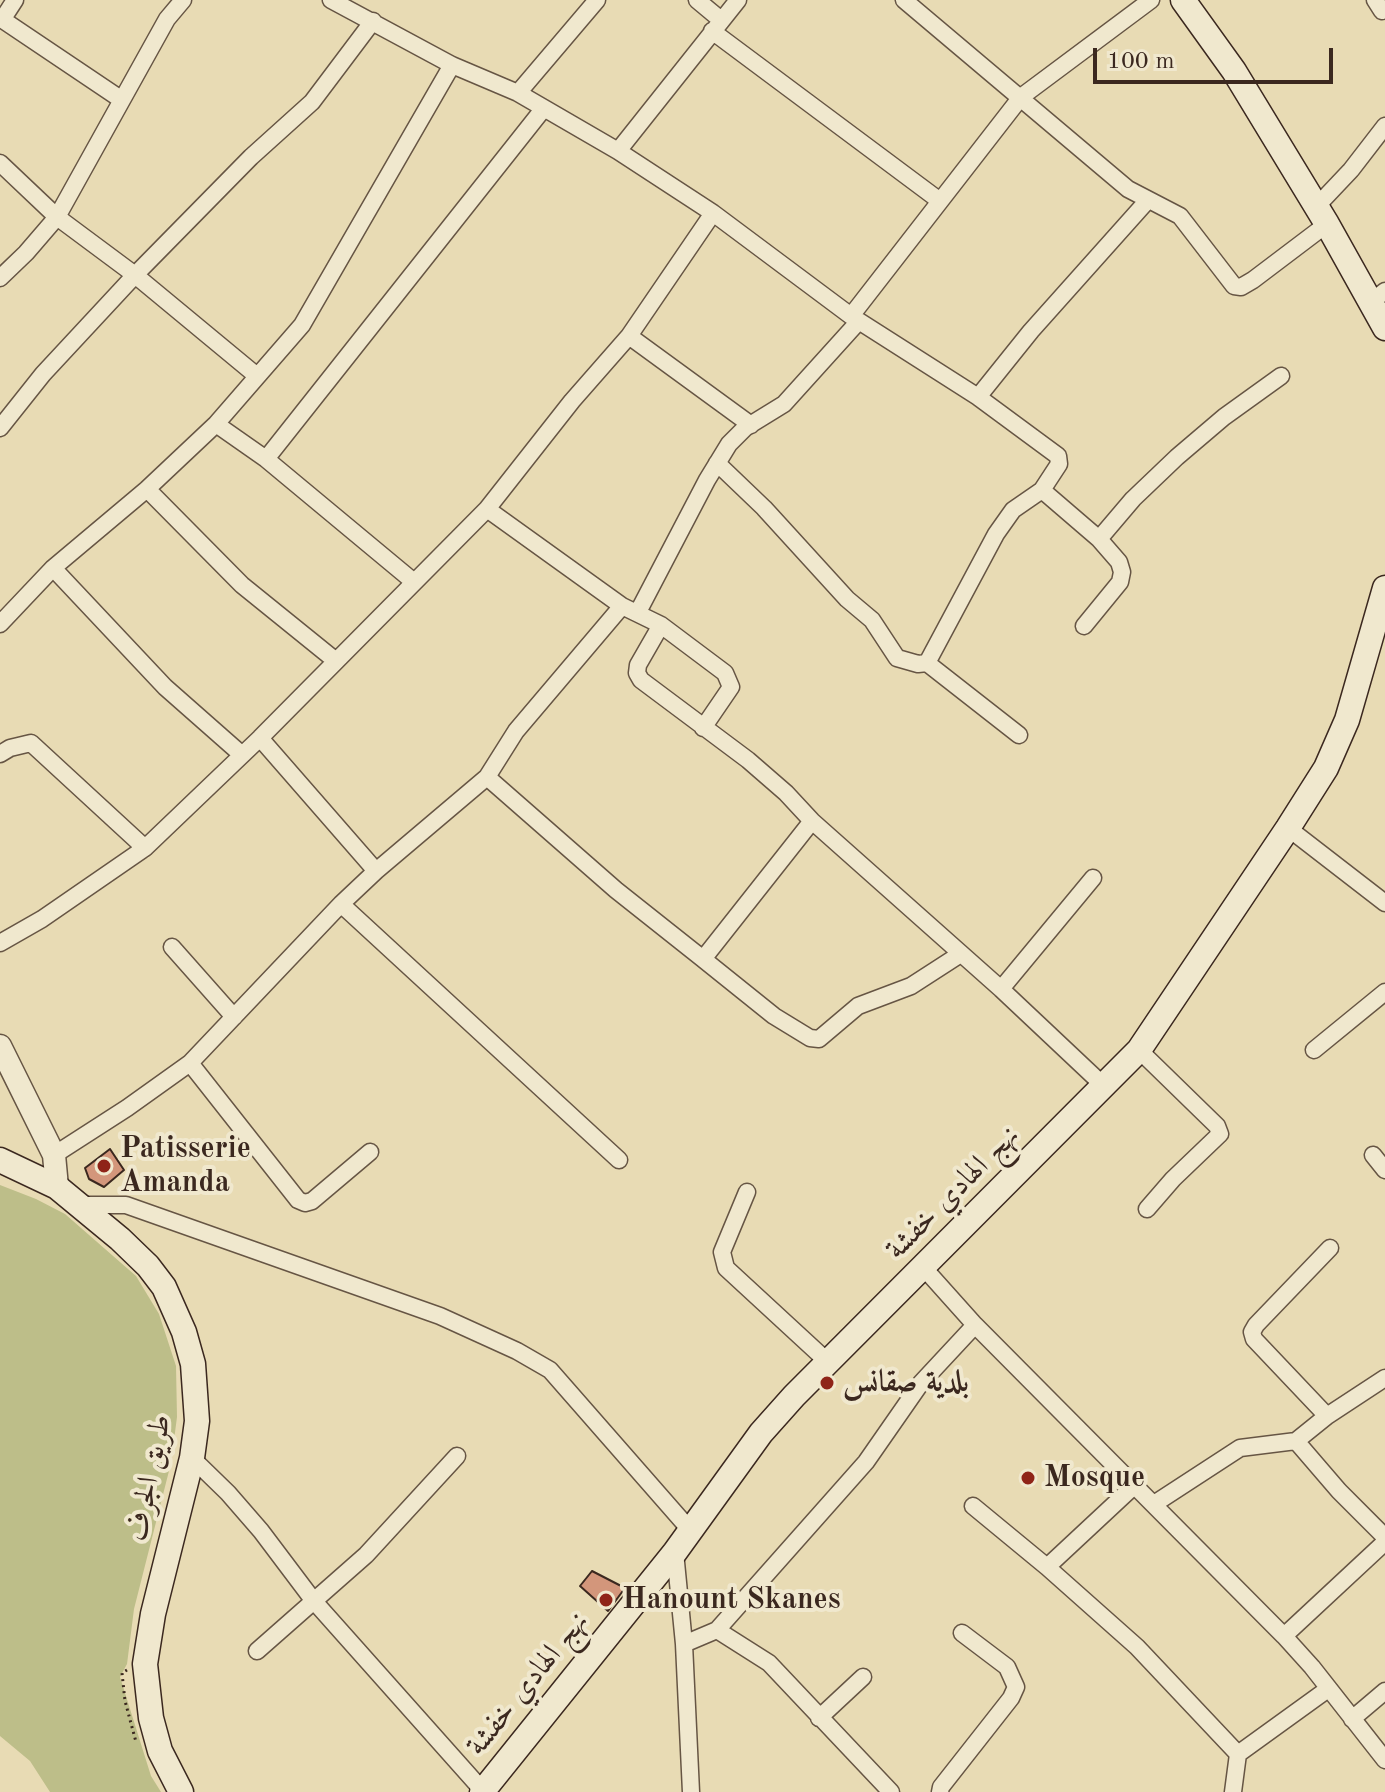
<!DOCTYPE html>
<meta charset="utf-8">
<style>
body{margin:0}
#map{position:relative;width:1385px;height:1792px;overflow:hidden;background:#e8dbb4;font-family:"Old Standard TT",serif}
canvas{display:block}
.scale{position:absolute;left:1093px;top:48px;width:240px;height:36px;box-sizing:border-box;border:4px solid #3b281f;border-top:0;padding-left:10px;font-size:24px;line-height:28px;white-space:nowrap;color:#3b281f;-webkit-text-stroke:6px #f0e8ce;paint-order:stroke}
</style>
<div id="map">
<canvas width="1385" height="1792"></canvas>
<div class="scale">100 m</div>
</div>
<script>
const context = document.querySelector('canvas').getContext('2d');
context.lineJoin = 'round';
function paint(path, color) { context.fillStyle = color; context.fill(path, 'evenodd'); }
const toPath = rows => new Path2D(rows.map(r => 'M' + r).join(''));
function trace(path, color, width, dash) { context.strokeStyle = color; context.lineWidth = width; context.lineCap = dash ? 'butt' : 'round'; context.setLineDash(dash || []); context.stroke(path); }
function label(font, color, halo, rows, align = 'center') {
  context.font = font + ' "Old Standard TT",Amiri,serif'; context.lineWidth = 8; context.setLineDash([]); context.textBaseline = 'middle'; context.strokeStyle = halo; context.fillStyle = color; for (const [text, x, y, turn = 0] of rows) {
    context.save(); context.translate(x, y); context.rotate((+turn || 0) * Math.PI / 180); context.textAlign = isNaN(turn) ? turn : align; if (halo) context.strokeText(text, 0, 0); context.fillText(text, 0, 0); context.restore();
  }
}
const green = toPath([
 [0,1185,36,1199,65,1214,136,1276,159,1314,176,1366,177,1417,171,1463,134,1609,127,1664,120,1677,151,1776,161,1792,50,1792,30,1761,0,1736]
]);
const building = toPath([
 [110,1149,124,1170,104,1187,89,1179,85,1168,110,1149],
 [592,1571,625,1588,608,1611,580,1586,592,1571]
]);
const path = toPath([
 [127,1670,122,1673,125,1701,136,1742]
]);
const minor = toPath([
 [331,0,452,65,518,93,618,151,713,213,851,316,978,397,1058,456,1059,464,1042,490,1099,539,1119,562,1122,572,1120,582,1084,626],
 [697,0,721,20],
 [904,0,1128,189,1180,216,1234,286,1241,287,1253,280,1327,224],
 [1375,0,1382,11],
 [0,18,122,100],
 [2,20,15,0],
 [712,31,940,201],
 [518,93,597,0],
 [618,151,738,0],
 [0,163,57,217,135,275,257,376],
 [1316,207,1351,170,1385,126],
 [0,278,26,253,57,217,167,19,183,0],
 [1371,302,1385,291],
 [851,316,1021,97,1151,0],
 [629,336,751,425],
 [978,397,1031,331,1148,200],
 [216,424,266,459,414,582],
 [0,428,43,374,135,275,251,157,312,102,373,21],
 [266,459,544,108],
 [717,463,764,508,847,599,872,620,897,658,918,664,927,663],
 [147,489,242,585,336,661],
 [487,509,622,606,661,625,725,673,731,687,703,728],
 [1099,539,1133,499,1177,457,1224,417,1281,376],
 [53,568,165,687,241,754],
 [638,612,707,480,729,444,745,428,784,404,859,321],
 [0,624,53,568,147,489,216,424,302,325,452,65],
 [661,625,638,665,637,673,641,680,748,760,786,793,812,821,1001,989,1104,1086],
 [1019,735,927,663,996,534,1013,510,1042,490],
 [260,738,376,871],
 [0,754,10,748,31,743,145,848],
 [487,777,616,890,703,959,812,821],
 [1288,828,1385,903],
 [341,904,619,1160],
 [0,943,42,919,145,848,260,738,487,509,572,401,629,336,713,213],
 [172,947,234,1017],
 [703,959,774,1016,810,1038,819,1039,858,1006,911,986,959,955],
 [1001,989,1093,878],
 [1139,1050,1217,1126,1220,1134,1173,1179,1147,1209],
 [1314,1050,1385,992],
 [190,1063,298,1200,305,1203,312,1201,370,1152],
 [54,1155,127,1108,190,1063,341,904,376,871,487,777,516,731,622,606],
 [1373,1155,1385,1170],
 [747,1192,722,1252,726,1268,829,1363],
 [82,1205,126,1205,440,1316,517,1351,550,1370,691,1531],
 [924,1268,975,1325,1284,1636,1312,1667,1385,1760],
 [1327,1416,1254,1339,1252,1332,1256,1325,1330,1248],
 [1296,1441,1327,1416,1385,1378],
 [192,1458,228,1493,261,1531,313,1600,484,1792],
 [1154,1504,1240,1448,1296,1441,1339,1491,1385,1537],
 [973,1506,1047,1567,1137,1647,1238,1754,1328,1689],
 [675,1552,684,1644,691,1792],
 [1047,1567,1135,1485],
 [717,1630,866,1462,921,1383,975,1325],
 [1284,1636,1385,1542],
 [684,1644,717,1630,769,1663,891,1792],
 [257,1651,366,1555,457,1456],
 [819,1718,863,1677],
 [1352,1719,1385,1691],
 [940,1792,941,1787,1011,1698,1016,1687,1007,1667,962,1633],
 [1233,1792,1238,1754]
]);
const tertiary = toPath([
 [0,1046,54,1155,57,1187]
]);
const secondary = toPath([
 [1183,0,1234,71,1327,224,1385,328],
 [0,1160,57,1187,120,1239,148,1266,164,1287,184,1332,193,1364,197,1421,192,1458,153,1614,145,1664,151,1718,160,1751,181,1792],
 [482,1792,675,1552,761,1433,794,1396,1139,1050,1288,828,1326,768,1347,720,1385,588]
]);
const markers = [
 [104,1166,8,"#8f2418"],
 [827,1383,8,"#8f2418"],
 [1028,1478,8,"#8f2418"],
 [606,1600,8,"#8f2418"]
];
const poiNames = [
 ["Patisserie",120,1149],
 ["Amanda",120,1183],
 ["بلدية صقانس",843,1383],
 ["Mosque",1044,1478],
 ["Hanount Skanes",622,1600]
];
const streetNames = [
 ["نهج الهادي خفشة",953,1193,-45],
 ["طريق الجرف",150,1478,-79],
 ["نهج الهادي خفشة",528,1684,-51]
];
paint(green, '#bdbe89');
paint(building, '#d3967b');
trace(building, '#3b281f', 2);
trace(minor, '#654', 19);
trace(tertiary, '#654', 25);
trace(secondary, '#3b281f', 27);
trace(path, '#3b281f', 3, [2, 4]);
trace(minor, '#f0e8ce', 16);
trace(tertiary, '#f0e8ce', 22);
trace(secondary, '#f0e8ce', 24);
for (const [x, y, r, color] of markers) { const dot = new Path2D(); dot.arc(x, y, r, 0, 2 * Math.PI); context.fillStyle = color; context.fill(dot); trace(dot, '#f0e8ce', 3); }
label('bold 30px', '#3b281f', '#f0e8ce', poiNames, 'left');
label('30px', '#3b281f', '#f0e8ce', streetNames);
</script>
